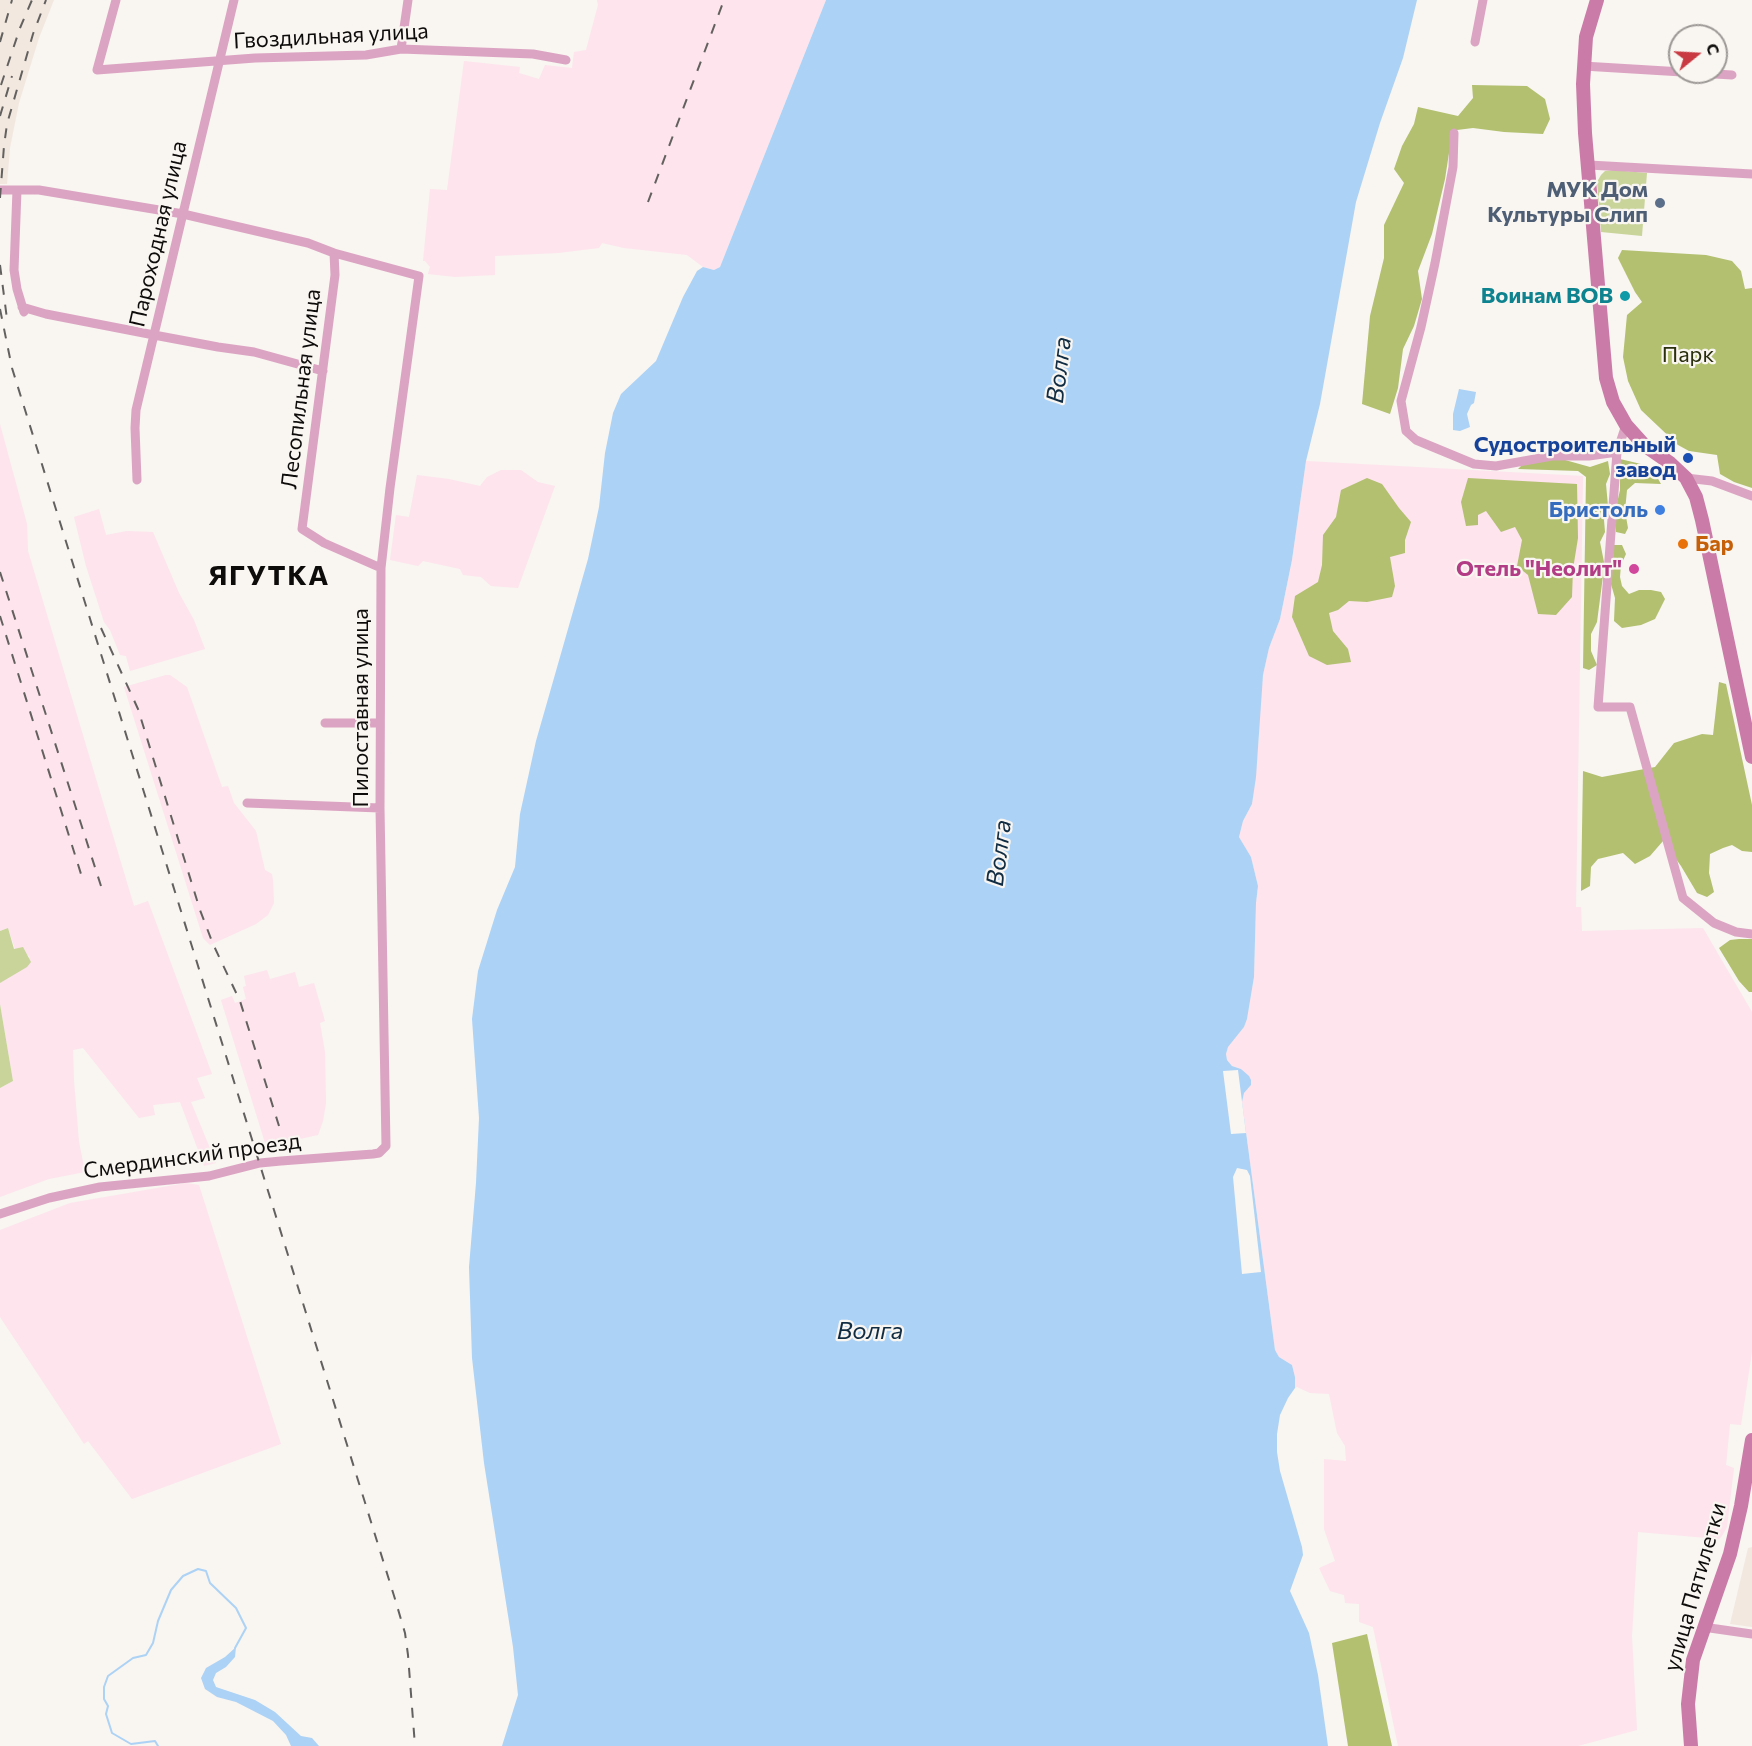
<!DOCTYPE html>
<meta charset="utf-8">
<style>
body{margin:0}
#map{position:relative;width:1752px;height:1746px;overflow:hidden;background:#f9f5f1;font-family:Commissioner,sans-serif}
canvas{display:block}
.north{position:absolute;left:1668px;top:24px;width:60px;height:60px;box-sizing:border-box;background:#f9f5f1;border:2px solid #9b9895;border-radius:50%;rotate:72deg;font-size:16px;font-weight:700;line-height:24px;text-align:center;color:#0e0c0b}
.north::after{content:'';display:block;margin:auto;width:21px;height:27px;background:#c83941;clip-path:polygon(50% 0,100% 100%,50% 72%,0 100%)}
</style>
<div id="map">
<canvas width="1752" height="1746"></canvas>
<div class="north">С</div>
</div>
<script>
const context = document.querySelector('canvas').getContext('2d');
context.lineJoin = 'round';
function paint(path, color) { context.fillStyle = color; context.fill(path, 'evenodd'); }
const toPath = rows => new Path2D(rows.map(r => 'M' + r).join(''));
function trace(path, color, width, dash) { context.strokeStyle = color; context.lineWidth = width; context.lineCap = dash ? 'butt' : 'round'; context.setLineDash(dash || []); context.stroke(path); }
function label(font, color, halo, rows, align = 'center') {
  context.font = font + ' Commissioner,sans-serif'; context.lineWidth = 4.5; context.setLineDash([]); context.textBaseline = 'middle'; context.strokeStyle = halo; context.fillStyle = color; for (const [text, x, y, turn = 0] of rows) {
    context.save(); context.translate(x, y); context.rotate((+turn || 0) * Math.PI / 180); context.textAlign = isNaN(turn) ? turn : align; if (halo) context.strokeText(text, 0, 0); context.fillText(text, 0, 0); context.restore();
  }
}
const built = toPath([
 [0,0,54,0,39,38,19,103,10,148,7,184,0,184],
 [1752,1547,1752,1627,1730,1624,1748,1548]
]);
const industrial = toPath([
 [597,0,826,0,720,267,714,270,703,267,687,255,624,248,602,243,599,248,558,253,495,256,495,275,455,277,428,274,430,267,425,261,423,261,430,189,447,190,464,61,520,67,519,73,539,79,545,65,572,68,574,52,586,50,598,5],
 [0,424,27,524,28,551,134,906,148,901,212,1074,197,1078,205,1098,191,1102,216,1163,204,1166,180,1102,153,1105,155,1115,139,1118,83,1048,73,1050,74,1081,79,1142,85,1172,49,1179,0,1197,0,1088,13,1081,0,1004,0,983,3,980,9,978,30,957,26,954,15,949,8,928,0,931],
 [1306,461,1583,476,1576,907,1581,907,1582,931,1703,928,1752,1012,1752,1352,1741,1425,1730,1424,1726,1465,1734,1468,1727,1527,1722,1536,1719,1539,1638,1532,1632,1636,1637,1730,1578,1746,1398,1746,1373,1627,1359,1622,1359,1604,1345,1603,1344,1595,1330,1591,1319,1568,1335,1561,1324,1529,1324,1459,1346,1461,1345,1446,1337,1433,1329,1394,1310,1393,1297,1387,1295,1388,1295,1377,1292,1365,1279,1357,1275,1350,1242,1102,1244,1093,1251,1085,1241,1069,1232,1066,1227,1060,1226,1054,1228,1047,1244,1027,1247,1019,1254,977,1256,903,1258,886,1251,857,1239,837,1243,821,1252,804,1259,738,1259,711,1263,675,1269,648,1280,619,1292,560],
 [501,470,521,470,538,482,555,486,518,588,491,586,481,577,463,575,460,569,423,561,418,566,390,560,396,515,409,517,417,475,449,479,480,486,487,477],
 [99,509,106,535,127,531,153,532,179,593,194,620,205,649,130,671,126,656,120,655,110,630,104,622,86,566,74,517],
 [166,675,170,675,187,687,222,787,228,786,234,803,256,831,265,870,272,874,273,881,274,903,268,915,256,924,210,945,203,938,124,687],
 [267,970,270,979,295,972,299,987,314,983,325,1021,320,1023,325,1052,326,1103,323,1121,318,1135,273,1145,265,1143,221,1000,232,996,235,1003,246,999,243,987,246,986,244,976],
 [186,1183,199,1185,281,1444,132,1499,88,1441,84,1444,0,1317,0,1230,70,1203]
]);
const green = toPath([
 [1613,170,1647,173,1642,236,1601,232,1597,182,1601,175,1605,171],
 [8,928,14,949,23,947,31,962,27,967,0,983,0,931],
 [0,1004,13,1081,0,1088]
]);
const forest = toPath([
 [1472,85,1527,86,1545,99,1550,119,1543,134,1504,132,1473,128,1457,130,1451,140,1445,179,1432,234,1418,271,1422,299,1414,326,1403,349,1398,388,1390,414,1362,404,1370,316,1384,258,1384,225,1404,183,1394,169,1402,146,1414,124,1418,107,1458,116,1473,98],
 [1622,250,1706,255,1732,261,1741,271,1745,289,1752,288,1752,488,1734,482,1720,474,1717,455,1689,451,1678,445,1641,410,1628,381,1623,357,1627,315,1642,302,1635,292,1618,258],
 [1558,458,1590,467,1608,461,1610,474,1606,484,1608,506,1604,520,1605,532,1600,542,1604,562,1603,576,1597,622,1591,634,1591,651,1597,665,1589,670,1583,668,1586,477,1578,471,1518,469,1523,464],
 [1620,459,1641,464,1657,477,1661,484,1635,483,1627,490,1625,511,1628,528,1625,534,1616,532,1615,512,1620,490],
 [1367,478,1382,484,1399,508,1411,522,1405,540,1405,553,1390,557,1395,586,1392,597,1367,602,1349,601,1338,610,1329,613,1333,631,1348,649,1351,662,1327,665,1309,656,1292,617,1295,596,1318,582,1322,565,1323,535,1336,517,1341,490],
 [1468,478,1577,484,1578,538,1573,569,1572,597,1556,615,1538,614,1528,575,1517,566,1522,540,1515,527,1501,532,1486,511,1478,515,1478,525,1466,526,1461,502],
 [1614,545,1622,545,1626,554,1621,565,1620,577,1622,586,1629,594,1639,590,1651,590,1661,592,1665,599,1655,619,1641,625,1622,628,1614,621,1615,598,1611,584],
 [1719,682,1726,684,1752,805,1752,852,1742,851,1732,845,1723,848,1710,854,1709,873,1714,892,1707,897,1697,893,1681,866,1663,841,1650,856,1635,864,1623,853,1598,859,1591,867,1590,886,1581,891,1583,771,1602,777,1655,767,1674,743,1702,734,1713,735],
 [1739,939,1752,939,1752,992,1749,992,1739,981,1719,948,1730,940],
 [1367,1634,1392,1746,1348,1746,1332,1643]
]);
const water = toPath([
 [826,0,1417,0,1403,58,1380,123,1356,202,1320,404,1306,461,1292,560,1280,619,1269,648,1263,675,1256,777,1252,804,1243,821,1239,837,1251,857,1258,886,1256,903,1254,977,1247,1019,1244,1027,1228,1047,1226,1054,1227,1060,1232,1066,1241,1069,1249,1076,1251,1080,1251,1085,1244,1093,1242,1102,1275,1350,1279,1357,1292,1365,1295,1377,1295,1388,1288,1398,1280,1415,1277,1434,1277,1452,1280,1471,1302,1547,1303,1555,1290,1591,1309,1633,1318,1675,1328,1746,502,1746,518,1695,513,1647,484,1463,472,1358,469,1267,476,1183,479,1118,472,1019,478,971,497,910,515,867,520,814,536,741,588,559,599,507,605,453,613,413,621,394,656,361,683,297,697,271,703,267,714,270,720,267],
 [1459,389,1476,392,1474,403,1471,405,1467,414,1470,427,1460,431,1453,430,1453,414],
 [236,1647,235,1657,226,1667,216,1673,213,1680,216,1687,255,1700,275,1712,301,1736,312,1738,319,1746,291,1746,286,1735,273,1721,236,1702,217,1697,205,1689,201,1678,206,1668,225,1657]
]);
const pier = toPath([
 [1238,1070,1246,1133,1231,1134,1223,1071],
 [1237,1168,1247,1170,1250,1176,1261,1272,1242,1274,1233,1177]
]);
const stream = toPath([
 [158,1746,155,1741,131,1744,112,1733,106,1714,108,1706,104,1699,104,1687,108,1676,133,1658,146,1655,153,1643,158,1621,171,1590,183,1576,198,1569,206,1571,210,1583,236,1608,246,1628,235,1648]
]);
const minor = toPath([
 [116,0,97,70,255,58,366,55,401,49,533,54,566,60],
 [1475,42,1483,0],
 [401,49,408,0],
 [1583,66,1732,75],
 [1454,133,1453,167,1435,263,1421,327,1401,401,1406,431,1416,440,1474,464,1496,466,1552,456,1589,456,1617,452,1626,425],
 [1589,165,1752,174],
 [0,190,39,190,183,214,308,243,334,253,419,276,390,488,381,568,380,808,386,1146,379,1153,373,1154,281,1161,260,1163,209,1176,100,1187,49,1198,0,1214],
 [17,190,14,270,17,289,24,312],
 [334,253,335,275,302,529,324,543,381,568],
 [22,307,46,314,154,335,218,347,254,352,323,371],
 [1617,452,1598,707,1630,707,1683,898,1714,923,1736,932,1752,934],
 [1686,478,1712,481,1752,496],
 [137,480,135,428,136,410,234,0],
 [325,723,379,723],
 [247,803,380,808],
 [1703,1627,1752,1634]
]);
const secondary = toPath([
 [1597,0,1586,37,1583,84,1585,133,1606,378,1613,402,1626,425,1644,445,1670,463,1686,478,1696,497,1702,520,1752,757],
 [1691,1746,1688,1704,1693,1660,1730,1554,1741,1506,1752,1440]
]);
const rail = toPath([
 [0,42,12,0],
 [1,85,20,28,32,0],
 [0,116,12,76],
 [0,198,4,146,7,124,33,34,46,0],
 [648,202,724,0],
 [0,265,7,319],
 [0,309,12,368,395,1599,405,1633,408,1655,415,1746],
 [0,572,101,886],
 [0,616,81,874],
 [101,628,138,709,200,910,213,944,240,1001,279,1126]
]);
const markers = [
 [1660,203,6,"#5c6f8a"],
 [1625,296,6,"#0f9aa8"],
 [1688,458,6,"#1a4fb4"],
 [1660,510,6,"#3f7fe0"],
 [1683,544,6,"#e8710a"],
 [1634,569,6,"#d1479c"]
];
const streetNames = [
 ["Гвоздильная улица",331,36,-3],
 ["Пароходная улица",158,234,-77],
 ["Лесопильная улица",301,389,-83],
 ["Пилоставная улица",361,708,-90],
 ["Смердинский проезд",192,1156,-8],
 ["улица Пятилетки",1695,1587,-74]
];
const serviceNames = [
 ["МУК Дом",1648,190],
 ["Культуры Слип",1648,215]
];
const cultureNames = [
 ["Воинам ВОВ",1613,296]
];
const parkNames = [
 ["Парк",1688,355]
];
const transitNames = [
 ["Судостроительный",1676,445],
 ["завод",1676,470]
];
const shopNames = [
 ["Бристоль",1648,510]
];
const foodNames = [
 ["Бар",1695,544]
];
const hotelNames = [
 ["Отель \"Неолит\"",1622,569]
];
const waterNames = [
 ["Волга",1059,370,-83],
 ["Волга",999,853,-83],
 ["Волга",870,1331]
];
const districtNames = [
 ["ЯГУТКА",269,576]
];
paint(built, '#f2e8e0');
paint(industrial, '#fde4ed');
paint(green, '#c8d499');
paint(forest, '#b2c070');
paint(water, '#acd2f5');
paint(pier, '#f9f5f1');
trace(stream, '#acd2f5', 2);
trace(minor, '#dba4c2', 9);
trace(secondary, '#ca7ba8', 14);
trace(rail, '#63615f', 2, [10, 10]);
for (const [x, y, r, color] of markers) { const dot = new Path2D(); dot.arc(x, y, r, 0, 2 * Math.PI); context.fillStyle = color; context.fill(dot); trace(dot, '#f9f5f1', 2); }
label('22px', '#0e0c0b', '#f9f5f1', streetNames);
label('bold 22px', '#4e5e75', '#f9f5f1', serviceNames, 'right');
label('bold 22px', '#0d838f', '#f9f5f1', cultureNames, 'right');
label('22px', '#2a2f0c', '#f9f5f1', parkNames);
label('bold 22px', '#164399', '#f9f5f1', transitNames, 'right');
label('bold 22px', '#366cbe', '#f9f5f1', shopNames, 'right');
label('bold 22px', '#c56008', '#f9f5f1', foodNames, 'left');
label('bold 22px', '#b23c85', '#f9f5f1', hotelNames, 'right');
label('italic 24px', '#102c43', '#f9f5f1', waterNames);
context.letterSpacing = '1.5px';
label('bold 28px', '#0e0c0b', '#f9f5f1', districtNames);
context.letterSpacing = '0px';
</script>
